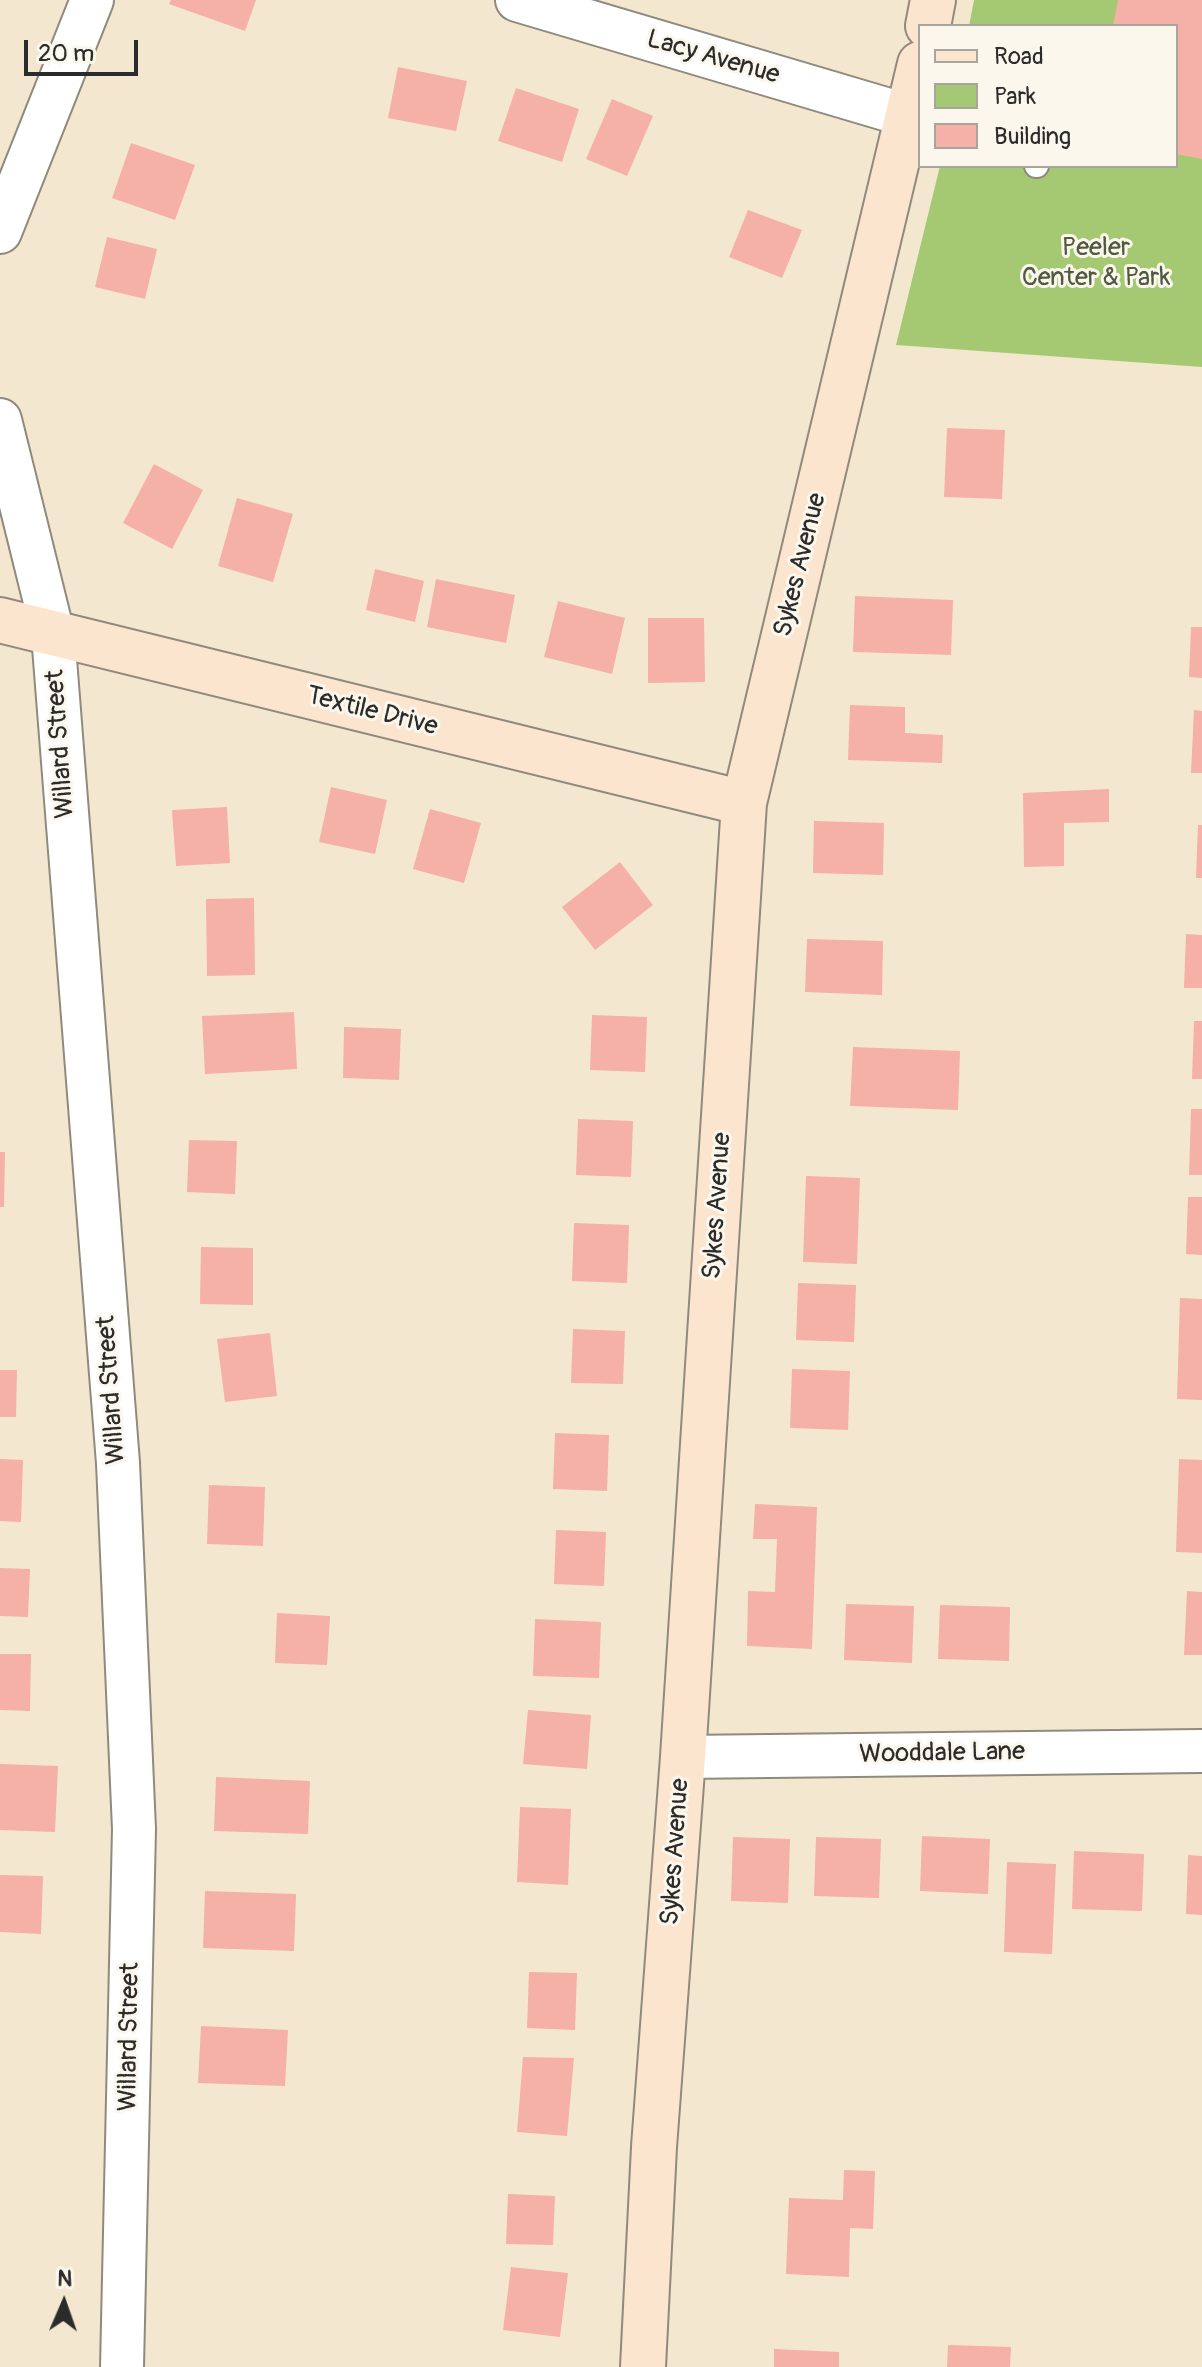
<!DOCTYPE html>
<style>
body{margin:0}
#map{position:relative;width:1202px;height:2367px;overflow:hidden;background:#f3e8cf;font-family:Pangolin,sans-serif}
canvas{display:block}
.legend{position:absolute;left:918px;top:24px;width:260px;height:144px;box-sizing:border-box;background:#fbf7ec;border:2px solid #a8a59f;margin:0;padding:10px 14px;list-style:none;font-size:24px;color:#2b2b2b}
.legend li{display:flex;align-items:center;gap:16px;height:40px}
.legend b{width:40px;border:2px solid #a8a59f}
.north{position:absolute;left:24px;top:2263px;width:80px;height:80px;-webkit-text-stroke:6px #fbf7ec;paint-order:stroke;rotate:2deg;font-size:22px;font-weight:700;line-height:32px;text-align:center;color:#2b2b2b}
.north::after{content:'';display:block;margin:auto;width:28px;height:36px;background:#2b2b2b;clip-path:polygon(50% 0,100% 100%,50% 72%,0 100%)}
.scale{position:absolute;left:24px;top:40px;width:114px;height:36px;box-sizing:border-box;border:4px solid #2b2b2b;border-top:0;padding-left:10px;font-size:24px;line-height:28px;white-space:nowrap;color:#2b2b2b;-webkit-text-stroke:6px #fbf7ec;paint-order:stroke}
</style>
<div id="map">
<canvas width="1202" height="2367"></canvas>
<ul class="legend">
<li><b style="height:10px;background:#fce5cf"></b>Road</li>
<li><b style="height:22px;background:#a5c973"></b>Park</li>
<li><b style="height:22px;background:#f5b0a7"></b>Building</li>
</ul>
<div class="north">N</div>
<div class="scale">20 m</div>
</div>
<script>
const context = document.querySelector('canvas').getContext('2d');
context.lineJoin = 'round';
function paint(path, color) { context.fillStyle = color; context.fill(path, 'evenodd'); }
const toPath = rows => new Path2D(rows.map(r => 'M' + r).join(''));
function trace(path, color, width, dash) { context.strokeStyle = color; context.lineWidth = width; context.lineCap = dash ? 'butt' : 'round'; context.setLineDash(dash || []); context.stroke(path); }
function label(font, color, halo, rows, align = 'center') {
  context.font = font + ' Pangolin,sans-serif'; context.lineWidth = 6; context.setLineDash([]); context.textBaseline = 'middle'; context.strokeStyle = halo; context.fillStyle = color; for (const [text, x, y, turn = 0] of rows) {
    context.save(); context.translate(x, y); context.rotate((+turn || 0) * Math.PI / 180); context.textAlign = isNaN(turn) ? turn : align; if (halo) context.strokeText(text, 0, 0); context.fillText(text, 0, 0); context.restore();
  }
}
const green = toPath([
 [974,0,1202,0,1202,367,896,345,940,166,1176,166,1176,26,969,26]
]);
const building = toPath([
 [171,0,256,0,245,31,169,4],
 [1118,0,1202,0,1202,159,1176,154,1176,26,1113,26],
 [398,67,467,81,456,131,388,118],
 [516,88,579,109,562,162,498,141],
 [612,99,653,116,627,176,586,159],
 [131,143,195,165,175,220,112,198],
 [748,210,802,230,782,278,729,257],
 [107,237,157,249,145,299,95,287],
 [947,428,1005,430,1002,499,944,497],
 [154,464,203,490,172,549,123,523],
 [237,498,293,514,273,582,218,566],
 [375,569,424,581,415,622,366,610],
 [436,579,515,595,506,643,427,627],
 [855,596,953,600,951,655,853,652],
 [558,601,625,618,612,674,544,657],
 [648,618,704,618,705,682,648,683],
 [1191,627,1202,627,1202,678,1189,677],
 [850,705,905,707,905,733,943,735,942,763,848,760],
 [1194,710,1202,711,1202,773,1191,773],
 [331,787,387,800,375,854,319,842],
 [1109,789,1109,822,1064,823,1064,866,1024,867,1023,793],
 [227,807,230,863,176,866,172,810],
 [430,809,481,823,464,883,413,869],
 [814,821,884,823,883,875,813,873],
 [1198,825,1202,825,1202,878,1196,878],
 [620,862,653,905,595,950,562,907],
 [254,898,255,975,207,976,206,899],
 [1186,934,1202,935,1202,988,1184,988],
 [807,939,883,941,882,995,805,992],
 [294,1012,297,1069,205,1074,202,1016],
 [592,1015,647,1017,645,1072,590,1070],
 [1194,1021,1202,1021,1202,1079,1192,1079],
 [344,1027,401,1029,399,1080,343,1078],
 [853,1047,960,1051,958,1110,850,1106],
 [1191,1109,1202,1109,1202,1175,1189,1175],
 [578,1119,633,1121,631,1177,576,1175],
 [189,1140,237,1141,235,1194,187,1192],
 [0,1152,5,1152,4,1207,0,1207],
 [806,1176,860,1178,857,1264,803,1262],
 [1188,1197,1202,1197,1202,1255,1186,1254],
 [574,1223,629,1225,627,1283,572,1281],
 [201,1247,253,1248,253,1305,200,1304],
 [798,1283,856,1285,854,1342,796,1340],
 [1180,1298,1202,1299,1202,1400,1177,1399],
 [573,1329,625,1331,623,1384,571,1383],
 [270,1333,277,1396,225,1402,217,1339],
 [792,1369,850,1371,848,1430,790,1428],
 [0,1370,17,1370,16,1417,0,1417],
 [555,1433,609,1435,607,1491,553,1489],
 [0,1459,23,1460,21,1522,0,1521],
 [1179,1459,1202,1460,1202,1553,1176,1552],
 [209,1485,265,1487,263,1546,207,1544],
 [755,1504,817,1507,812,1649,747,1646,748,1591,775,1592,777,1539,753,1539],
 [556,1530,606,1532,604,1586,554,1584],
 [0,1568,30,1569,28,1617,0,1616],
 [1187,1591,1202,1592,1202,1655,1184,1655],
 [846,1604,914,1606,912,1663,844,1660],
 [940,1605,1010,1607,1009,1661,938,1659],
 [277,1613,330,1616,327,1665,275,1663],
 [535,1619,601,1622,599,1678,533,1676],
 [0,1654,31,1654,30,1711,0,1710],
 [528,1710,591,1715,587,1769,523,1764],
 [0,1764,58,1766,55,1832,0,1830],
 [216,1777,310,1781,308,1834,214,1831],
 [520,1807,571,1809,568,1885,517,1882],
 [922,1836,990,1839,988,1894,920,1891],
 [733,1837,790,1839,788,1903,731,1901],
 [816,1837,881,1839,879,1898,814,1896],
 [1074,1851,1144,1854,1142,1911,1072,1909],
 [1188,1855,1202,1856,1202,1915,1186,1914],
 [1007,1862,1056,1864,1052,1954,1004,1952],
 [0,1875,43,1876,41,1934,0,1932],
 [205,1891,296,1894,294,1951,203,1948],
 [529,1972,577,1973,575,2030,527,2028],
 [201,2026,288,2030,285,2086,198,2083],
 [523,2057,574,2058,567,2136,517,2132],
 [844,2170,875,2171,873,2229,850,2228,849,2277,786,2274,789,2198,843,2200],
 [508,2194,555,2196,553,2245,506,2244],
 [511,2267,568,2273,560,2337,503,2330],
 [948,2345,1011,2347,1010,2367,947,2367],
 [774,2349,839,2352,839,2367,774,2367]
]);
const lane = toPath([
 [1036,166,1037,166]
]);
const street = toPath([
 [517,0,909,116],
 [0,232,92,0],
 [0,420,53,634,118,1463,134,1829,122,2367],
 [683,1757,1202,1751]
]);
const secondary = toPath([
 [928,26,933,0],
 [0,620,744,803],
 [643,2367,654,2147,683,1757,744,803,920,64]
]);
const streetNames = [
 ["Lacy Avenue",713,58,16],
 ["Sykes Avenue",801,565,-76],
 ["Textile Drive",372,712,14],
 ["Willard Street",61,744,-94],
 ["Sykes Avenue",718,1206,-86],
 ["Willard Street",112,1390,-94],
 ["Wooddale Lane",942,1754,-1],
 ["Sykes Avenue",676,1852,-86],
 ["Willard Street",130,2037,-89]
];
const parkNames = [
 ["Peeler",1096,248],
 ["Center & Park",1096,278]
];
paint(green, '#a5c973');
paint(building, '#f5b0a7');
trace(lane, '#8f8a7d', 26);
trace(street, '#8f8a7d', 46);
trace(secondary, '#8f8a7d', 48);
trace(lane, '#fff', 22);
trace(street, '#fff', 42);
trace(secondary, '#fce5cf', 44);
label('26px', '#2b2b2b', '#fbf7ec', streetNames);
label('26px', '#505a41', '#fbf7ec', parkNames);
</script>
